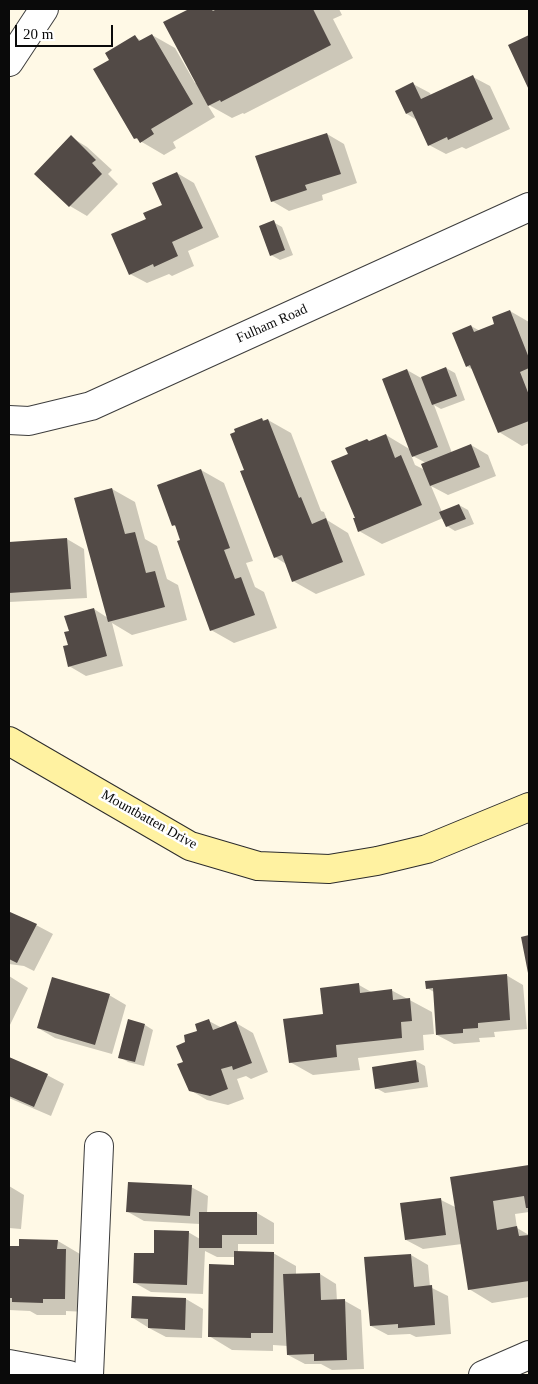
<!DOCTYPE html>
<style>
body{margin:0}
#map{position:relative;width:538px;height:1384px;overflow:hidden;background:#fff9e6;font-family:Georgia,serif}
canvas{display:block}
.frame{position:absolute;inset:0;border:10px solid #0a0a0a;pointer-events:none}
.scale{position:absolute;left:15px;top:25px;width:98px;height:22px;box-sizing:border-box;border:2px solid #0a0a0a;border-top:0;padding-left:6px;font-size:15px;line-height:18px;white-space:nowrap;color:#0a0a0a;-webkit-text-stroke:4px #fff;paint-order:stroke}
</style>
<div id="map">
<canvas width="538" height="1384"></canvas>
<div class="frame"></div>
<div class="scale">20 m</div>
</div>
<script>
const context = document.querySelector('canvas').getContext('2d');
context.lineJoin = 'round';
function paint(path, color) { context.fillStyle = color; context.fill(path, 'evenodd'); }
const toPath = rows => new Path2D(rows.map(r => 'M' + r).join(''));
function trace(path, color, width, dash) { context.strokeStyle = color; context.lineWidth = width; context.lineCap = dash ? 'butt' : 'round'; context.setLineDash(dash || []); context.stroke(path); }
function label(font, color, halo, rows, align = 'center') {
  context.font = font + ' Georgia,serif'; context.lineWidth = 5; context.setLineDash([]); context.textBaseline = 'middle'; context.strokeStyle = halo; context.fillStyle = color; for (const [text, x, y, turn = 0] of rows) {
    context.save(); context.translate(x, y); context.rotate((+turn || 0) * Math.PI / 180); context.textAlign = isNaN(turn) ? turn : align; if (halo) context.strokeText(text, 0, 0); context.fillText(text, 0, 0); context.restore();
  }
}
const shadow = toPath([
 [191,9,339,9,342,15,333,19,353,58,244,114,243,113,232,118,207,104,215,117,173,142,176,148,164,155,135,138,110,60,135,37,142,41,152,35,175,48,195,83,197,82,165,22],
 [529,36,529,87,510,46],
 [473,77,490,86,510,129,466,149,462,147,446,154,429,145,417,120,407,114,413,84,430,93,431,96],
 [327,134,344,144,357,183,322,195,323,200,289,211,272,201],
 [71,137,87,147,112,170,108,174,118,184,87,216,70,206,36,174],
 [177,173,194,183,219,237,188,251,194,266,172,276,169,274,147,283,130,274,147,219,164,205],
 [273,222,282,227,293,255,280,260,271,255],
 [510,311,529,322,529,443,522,446,499,432,473,370,467,366,471,326,480,331,496,324],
 [446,368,455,373,465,400,441,409,434,405,452,453,471,445,488,455,496,476,448,495,431,486,442,512,459,505,468,510,474,524,455,531,447,526,443,518,382,544,359,531,356,518,349,455,370,442,386,435,411,450,407,370,421,378],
 [411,455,426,463,425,470,415,465],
 [262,419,266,421,268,420,291,433,321,511,324,512,327,520,348,533,365,575,316,594,293,581,286,564,275,557,246,471],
 [201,470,224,483,253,561,246,563,255,587,264,592,277,628,234,643,211,630,177,527,173,525],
 [112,489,135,502,145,539,157,546,167,579,178,585,187,620,132,635,112,623,123,666,86,676,69,666,70,631,94,609,108,618],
 [67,539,84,549,87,598,9,602,9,543],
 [11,914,36,925,53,934,34,971,24,966,9,964,9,919],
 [506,975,523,985,527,1029,494,1032,495,1037,479,1038,480,1042,454,1044,437,1035,434,992,427,988],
 [9,976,28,988,9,1027],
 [359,985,373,993,391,990,432,1012,434,1034,423,1035,424,1050,358,1058,360,1070,313,1075,290,1062],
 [109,995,126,1005,112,1054,55,1038,38,1028],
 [209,1021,222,1028,236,1023,253,1033,268,1072,251,1079,246,1076,237,1079,244,1099,228,1105,207,1100,190,1090,184,1063,187,1043],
 [145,1025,153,1030,144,1066,128,1062,120,1057],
 [9,1059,47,1075,64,1084,51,1116,9,1098],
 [416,1061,425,1066,428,1087,385,1093,376,1088],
 [529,1166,529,1212,515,1214,517,1228,529,1235,529,1297,492,1303,469,1289,462,1244,423,1249,406,1240,441,1200,457,1208,452,1178],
 [9,1186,24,1195,21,1229,9,1228],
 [191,1187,208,1196,207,1213,257,1213,274,1223,274,1244,238,1244,238,1252,273,1253,296,1266,296,1275,320,1274,336,1284,337,1301,345,1301,361,1310,364,1369,332,1370,321,1364,305,1364,288,1355,288,1346,273,1345,273,1351,232,1350,209,1336,235,1266,235,1257,217,1257,205,1251,203,1294,151,1292,135,1283,155,1254,188,1232,200,1239,200,1224,144,1221,128,1212],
 [58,1241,80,1254,80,1259,89,1264,87,1312,66,1311,66,1315,37,1315,30,1311,9,1310,9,1247,20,1247],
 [411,1255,428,1265,430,1287,448,1296,451,1334,416,1337,410,1334,388,1335,371,1326,365,1259],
 [134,1297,186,1299,203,1309,202,1338,166,1337,149,1328,133,1318]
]);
const building = toPath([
 [189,9,211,9,213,11,217,9,313,9,331,45,221,102,220,100,208,106,163,22],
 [152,34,193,104,151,129,154,134,140,143,137,138,134,139,93,69,109,60,105,53,135,35,139,41],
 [529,35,529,90,508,45],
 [473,75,493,119,448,140,447,137,428,146,412,111,406,114,395,91,413,82,421,99],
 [327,133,341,174,305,185,307,190,271,202,255,156],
 [71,135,96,160,92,163,102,174,69,207,34,174],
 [177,172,203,228,172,242,178,256,154,267,153,264,129,275,111,234,146,219,143,213,162,205,152,183],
 [274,220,285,250,270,256,259,226],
 [510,310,529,358,529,368,520,372,529,395,529,421,498,433,470,365,466,367,452,333,471,325,474,332,494,324,492,317],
 [446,367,457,396,432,405,421,377],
 [407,369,438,447,412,457,382,379],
 [262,418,263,421,268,419,299,498,301,497,312,524,326,518,343,562,292,582,282,555,274,558,240,471,244,470,230,434,235,432,234,429],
 [386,434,395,458,401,455,422,505,358,532,353,518,355,518,331,461,348,454,345,448,367,439,369,441],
 [471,444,480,467,430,486,421,464],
 [201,469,230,548,224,550,235,579,241,577,255,615,210,631,177,541,180,540,175,525,172,526,157,485],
 [112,488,125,534,135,532,146,573,155,571,165,607,108,622,74,498],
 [459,504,466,519,446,527,439,512],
 [67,538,71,589,9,593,9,542],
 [94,608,107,656,68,667,63,646,68,645,64,632,69,631,64,616],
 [10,912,37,924,17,963,9,959,9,916],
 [529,935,529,973,528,973,521,937],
 [507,974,510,1020,478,1023,478,1028,463,1029,463,1033,436,1035,433,988,426,989,425,981],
 [52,977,110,994,95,1045,37,1028],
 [359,983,360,993,392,989,393,1000,410,998,412,1021,401,1022,402,1038,336,1045,337,1057,289,1063,283,1019,323,1014,320,988],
 [128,1019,145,1024,135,1062,118,1058],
 [209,1019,213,1030,236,1021,252,1063,233,1070,232,1066,221,1069,228,1089,210,1096,189,1091,177,1064,183,1062,176,1046,185,1042,184,1035,197,1031,195,1024],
 [9,1057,48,1074,34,1107,9,1096],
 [416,1060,419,1082,375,1089,372,1067],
 [529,1165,529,1208,526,1208,524,1196,493,1201,497,1230,517,1226,519,1236,529,1235,529,1281,468,1290,450,1177],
 [128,1182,192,1185,190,1216,126,1212],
 [441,1198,446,1235,405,1240,400,1203],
 [199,1212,257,1212,257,1235,222,1235,222,1248,199,1248],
 [154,1230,189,1231,187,1285,133,1283,134,1253,154,1253],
 [19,1239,58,1240,57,1249,66,1249,65,1299,43,1299,43,1303,12,1302,12,1298,9,1298,9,1246,19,1246],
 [234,1251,274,1252,273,1333,251,1333,251,1338,208,1337,209,1264,234,1265],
 [411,1254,414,1287,432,1285,435,1325,398,1328,398,1324,370,1326,364,1257],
 [320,1273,321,1300,345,1299,347,1360,314,1361,314,1354,287,1355,283,1274],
 [132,1296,186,1298,185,1330,148,1328,148,1319,131,1318]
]);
const minor = toPath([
 [9,62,44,9],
 [9,420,29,421,91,406,529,207],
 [9,1364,69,1375],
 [89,1375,99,1146],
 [483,1375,529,1355]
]);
const secondary = toPath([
 [9,741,190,846,258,866,329,869,377,861,427,849,529,807]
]);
const streetNames = [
 ["Fulham Road",272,324,-24],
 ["Mountbatten Drive",149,820,29]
];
paint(shadow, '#0003');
paint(building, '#524a46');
trace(minor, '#3d3d3d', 30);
trace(secondary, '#2c2c2c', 30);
trace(minor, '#fff', 28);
trace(secondary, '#fff2a1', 28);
label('14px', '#0a0a0a', '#fff', streetNames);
</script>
